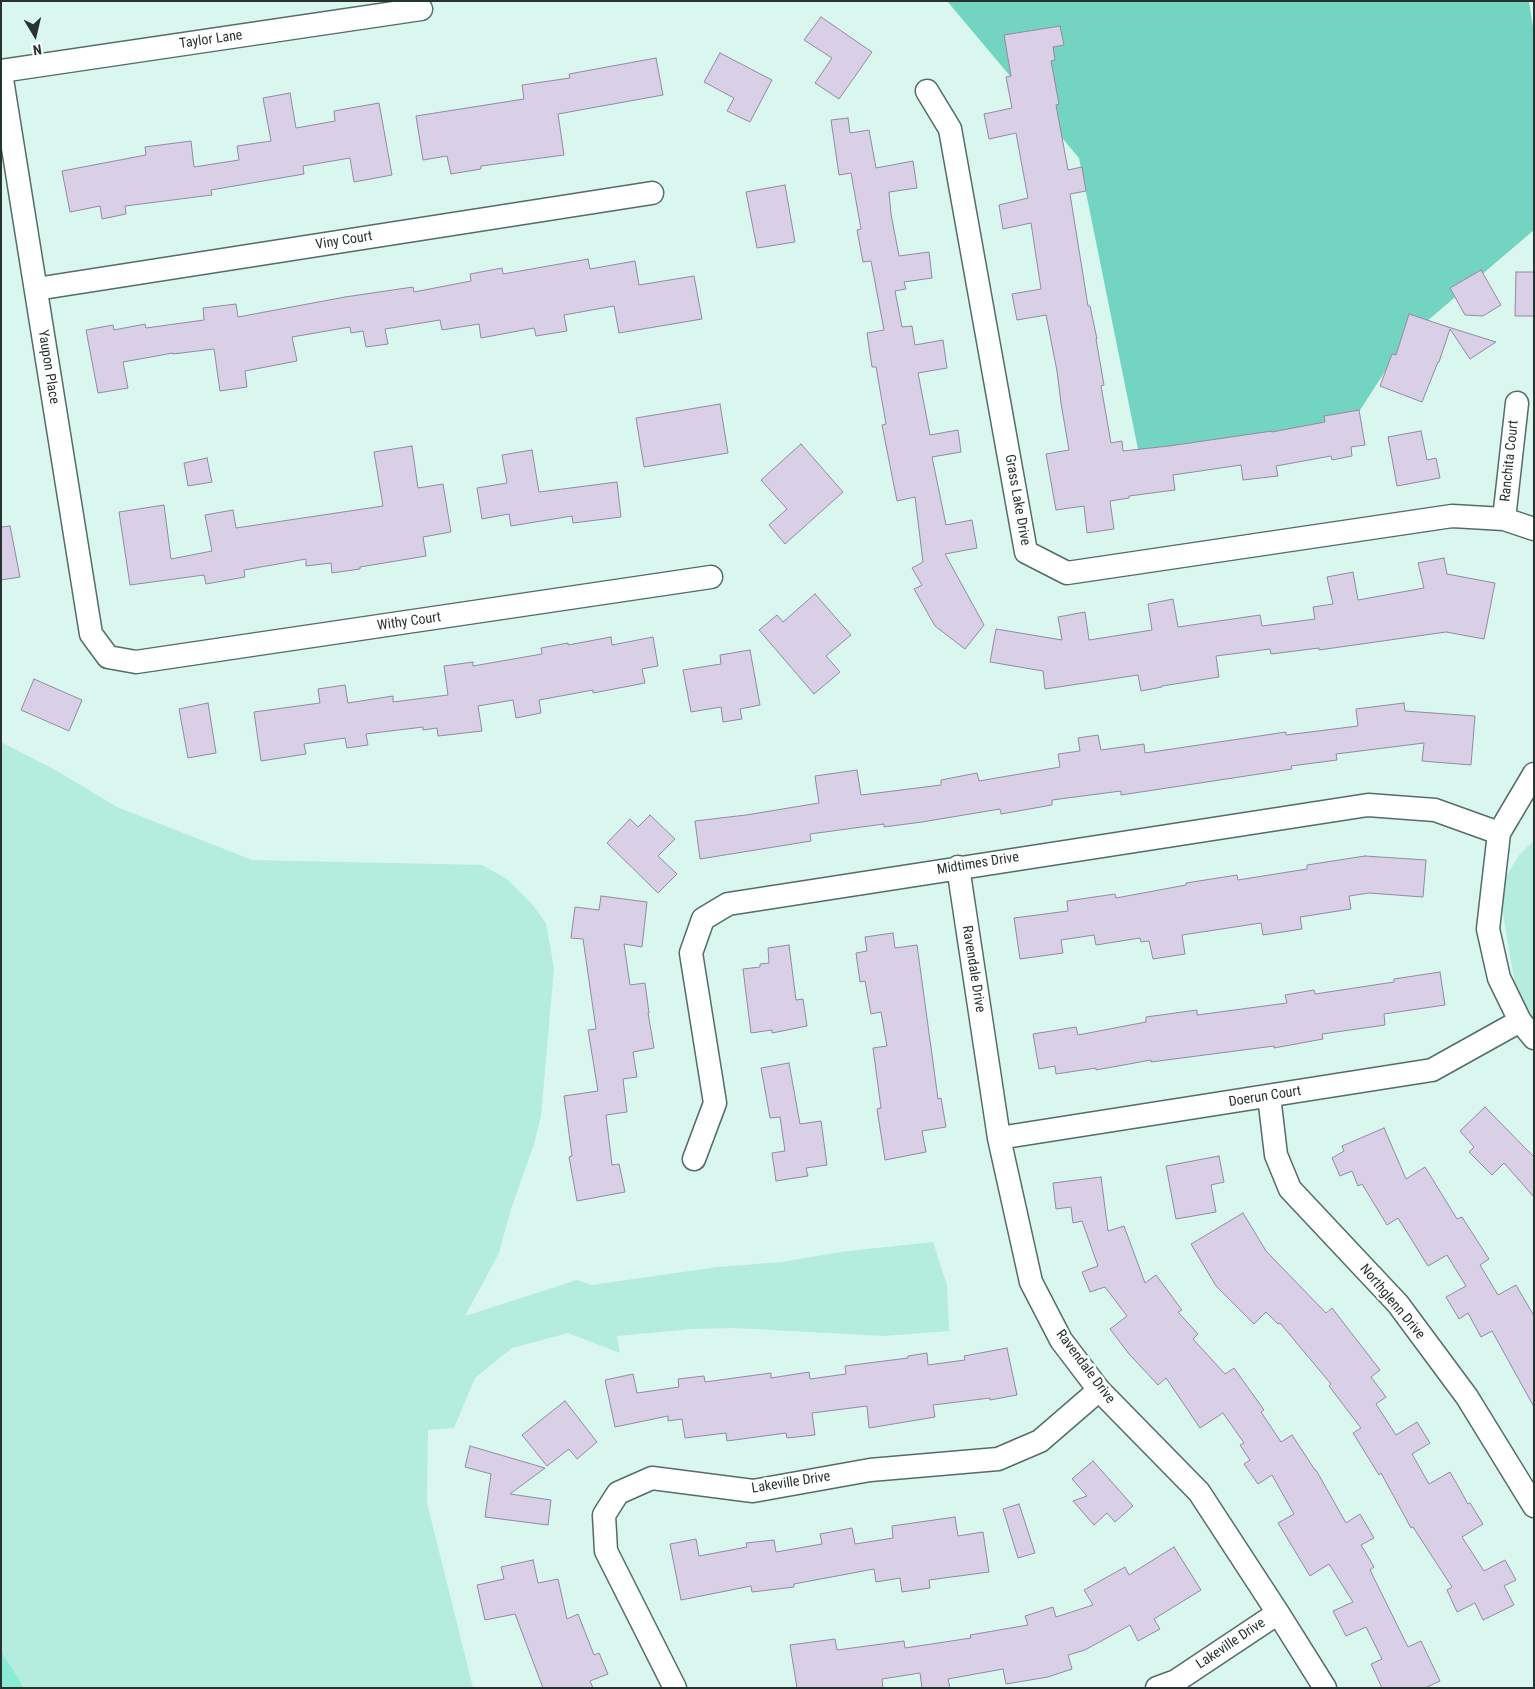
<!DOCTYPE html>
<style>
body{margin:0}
#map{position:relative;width:1535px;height:1689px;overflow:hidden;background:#d9f6ef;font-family:"Roboto Condensed",sans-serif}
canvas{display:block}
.frame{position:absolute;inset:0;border:2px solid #273330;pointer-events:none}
.north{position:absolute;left:10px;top:10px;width:50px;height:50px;-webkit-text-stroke:4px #fff;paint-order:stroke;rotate:171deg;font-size:14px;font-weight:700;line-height:20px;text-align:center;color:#273330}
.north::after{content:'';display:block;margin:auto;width:18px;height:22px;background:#273330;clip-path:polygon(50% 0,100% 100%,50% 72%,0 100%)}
</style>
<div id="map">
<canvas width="1535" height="1689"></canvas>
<div class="frame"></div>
<div class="north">N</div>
</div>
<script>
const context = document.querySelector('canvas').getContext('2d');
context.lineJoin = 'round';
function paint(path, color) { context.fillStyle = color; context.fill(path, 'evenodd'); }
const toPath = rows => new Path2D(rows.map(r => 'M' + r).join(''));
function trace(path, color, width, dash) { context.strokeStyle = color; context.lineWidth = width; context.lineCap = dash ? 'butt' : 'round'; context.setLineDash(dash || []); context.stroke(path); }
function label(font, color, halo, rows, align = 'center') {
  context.font = font + ' "Roboto Condensed",sans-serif'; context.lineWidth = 5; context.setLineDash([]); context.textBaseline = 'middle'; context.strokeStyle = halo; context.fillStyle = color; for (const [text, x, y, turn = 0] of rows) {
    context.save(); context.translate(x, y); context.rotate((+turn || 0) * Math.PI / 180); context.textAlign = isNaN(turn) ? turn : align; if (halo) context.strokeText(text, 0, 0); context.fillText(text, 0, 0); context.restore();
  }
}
const green = toPath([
 [1,742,57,771,117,807,252,860,482,865,508,880,531,903,546,923,554,968,541,1116,534,1144,511,1209,499,1253,465,1316,577,1280,592,1285,718,1267,782,1262,840,1252,933,1242,947,1285,949,1331,884,1336,734,1328,693,1329,617,1336,620,1353,568,1333,512,1348,475,1378,454,1428,428,1430,427,1503,473,1688,23,1688,1,1651],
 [1534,840,1534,1019,1529,1014,1515,985,1502,908,1505,878,1520,854]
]);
const forest = toPath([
 [947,1,1529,1,1534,34,1534,230,1406,339,1331,455,1141,464,1079,158]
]);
const water = toPath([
 [1,1651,21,1683,23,1688,1,1688]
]);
const building = toPath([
 [821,17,872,52,839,99,815,83,832,58,804,40,821,17],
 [1060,26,1064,45,1053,47,1055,60,1051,61,1059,104,1056,105,1068,170,1082,167,1086,191,1070,194,1088,306,1090,306,1097,339,1096,339,1104,385,1101,386,1111,443,1122,441,1123,451,1169,446,1272,431,1272,432,1325,422,1324,416,1359,410,1365,445,1351,447,1352,456,1332,460,1331,456,1276,466,1278,476,1243,480,1241,465,1173,475,1175,490,1129,496,1129,498,1110,501,1114,529,1087,533,1084,506,1056,510,1046,454,1069,450,1061,403,1057,371,1046,315,1017,320,1012,294,1041,289,1031,223,1003,229,999,205,1028,198,1022,166,1016,133,989,139,984,114,1012,108,1006,77,1011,76,1004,35,1060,26],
 [720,53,772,80,750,122,727,111,734,98,704,82,720,53],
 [656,58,663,95,558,114,564,155,481,166,481,169,451,174,447,156,423,160,416,116,524,99,522,85,570,78,569,74,656,58],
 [290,93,296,128,335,121,334,111,379,103,392,175,354,182,350,158,303,166,304,174,211,190,212,195,125,206,126,214,102,219,100,206,70,212,62,171,146,155,145,147,191,141,194,167,239,160,237,146,271,141,263,98,290,93],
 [848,118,850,133,869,130,876,168,913,161,917,188,889,192,891,214,899,256,929,252,932,278,904,282,906,289,895,291,902,327,912,326,915,345,943,340,947,368,918,373,930,435,958,430,961,452,932,457,946,525,972,520,977,548,945,554,984,625,965,649,935,626,914,589,922,585,912,568,923,562,915,497,897,501,882,425,886,424,876,367,872,367,867,333,884,330,871,261,863,262,857,230,861,229,851,173,839,175,831,120,848,118],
 [785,185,795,242,757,248,746,192,785,185],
 [588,259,590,269,635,261,639,285,694,276,702,319,619,333,614,306,564,315,567,331,536,336,534,328,481,338,479,324,442,330,440,320,385,329,388,344,366,347,363,331,351,333,350,327,292,337,297,361,245,371,247,387,220,391,214,349,173,354,173,353,123,362,128,388,98,393,86,330,113,325,114,330,145,324,146,328,204,320,203,308,236,304,238,317,345,297,413,287,414,292,471,281,470,274,502,268,503,274,588,259],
 [1481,270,1501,305,1483,316,1465,315,1450,288,1481,270],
 [1516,272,1534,272,1534,316,1515,316,1516,272],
 [1409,314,1448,327,1496,342,1470,359,1450,329,1439,362,1438,362,1422,402,1380,386,1392,354,1396,355,1409,314],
 [720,404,728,453,644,467,636,418,720,404],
 [1421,431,1427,460,1436,458,1440,478,1397,486,1388,437,1421,431],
 [801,444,843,492,785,544,769,525,787,509,761,480,801,444],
 [412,446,418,488,443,484,451,532,423,537,426,556,360,567,360,569,332,573,331,563,306,566,306,559,244,570,245,577,206,584,204,575,130,585,119,512,164,505,171,559,212,551,205,515,233,510,236,528,383,506,374,452,412,446],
 [532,450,539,492,617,482,621,517,573,523,572,516,511,526,509,514,482,519,477,488,507,483,502,455,532,450],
 [207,458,212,482,188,486,184,463,207,458],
 [10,526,20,577,1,580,1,527,10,526],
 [1444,558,1447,574,1495,583,1484,639,1446,632,1319,650,1319,648,1271,654,1270,649,1216,656,1219,677,1162,686,1162,687,1141,691,1138,675,1045,689,1043,671,990,662,996,629,1062,640,1058,617,1085,612,1089,640,1152,630,1148,604,1173,599,1178,627,1260,615,1262,626,1315,619,1313,607,1333,604,1327,577,1353,572,1358,600,1424,588,1418,563,1444,558],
 [815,594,851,635,826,656,840,672,814,694,759,630,777,615,783,622,815,594],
 [611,637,612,645,653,637,658,666,642,669,645,683,593,693,593,690,539,700,541,713,516,718,513,700,478,706,482,731,438,736,437,728,423,730,423,727,366,734,368,745,347,748,345,738,304,744,306,754,261,761,254,712,320,703,318,689,345,685,348,703,393,696,393,702,448,695,444,666,473,662,473,666,542,654,541,648,568,643,568,645,611,637],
 [750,650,760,705,740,709,742,719,723,722,721,707,691,712,683,670,721,664,720,655,750,650],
 [34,679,82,700,69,731,21,710,34,679],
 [208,703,216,753,188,758,179,709,208,703],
 [1404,703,1405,711,1475,716,1471,765,1422,761,1424,743,1336,754,1337,760,1291,766,1292,769,1121,795,1121,791,1052,800,1052,805,1001,814,1000,809,922,822,884,827,884,824,810,834,811,841,700,859,695,821,746,815,819,803,815,776,857,770,861,795,941,785,941,780,977,773,979,781,1060,767,1058,754,1080,751,1078,738,1098,735,1101,750,1144,744,1145,753,1286,732,1286,735,1358,726,1356,709,1404,703],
 [650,815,675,839,658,856,677,874,658,893,607,843,630,819,638,827,650,815],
 [1365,856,1426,860,1423,897,1369,893,1349,896,1351,909,1300,917,1302,929,1263,935,1261,923,1182,935,1185,954,1153,959,1149,941,1141,942,1140,938,1096,945,1094,935,1061,940,1063,953,1020,959,1014,918,1068,911,1067,901,1115,894,1116,898,1186,885,1186,883,1237,875,1238,880,1307,869,1307,865,1365,856],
 [601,896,647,902,642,947,624,944,630,985,645,983,649,1013,648,1013,654,1048,633,1052,637,1077,623,1079,627,1112,606,1115,612,1165,619,1164,625,1192,577,1201,569,1157,572,1156,564,1096,598,1091,588,1030,596,1029,583,939,571,938,575,907,599,910,601,896],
 [893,933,895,948,917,945,938,1099,941,1098,946,1127,922,1131,926,1152,885,1160,877,1109,881,1108,873,1048,887,1046,881,1012,871,1014,865,981,860,982,856,953,867,951,865,937,893,933],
 [789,945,796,1000,803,999,807,1026,772,1033,772,1030,751,1033,743,969,760,967,760,964,769,963,768,948,789,945],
 [1440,972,1445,1005,1384,1014,1385,1025,1322,1034,1323,1039,1274,1048,1274,1046,1151,1062,1151,1060,1096,1070,1096,1068,1056,1074,1055,1066,1039,1069,1033,1034,1076,1027,1078,1035,1146,1022,1146,1017,1197,1010,1197,1015,1287,1003,1285,995,1314,990,1315,994,1394,982,1394,979,1440,972],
 [789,1063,800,1124,821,1121,827,1165,806,1168,808,1176,776,1181,772,1153,785,1151,780,1117,770,1118,761,1068,789,1063],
 [1485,1107,1534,1157,1534,1197,1504,1163,1492,1175,1469,1152,1474,1147,1460,1131,1485,1107],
 [1384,1128,1406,1179,1425,1167,1457,1219,1462,1217,1489,1259,1480,1265,1498,1295,1516,1285,1534,1316,1534,1407,1492,1331,1481,1337,1468,1313,1459,1319,1446,1297,1466,1286,1447,1255,1428,1266,1398,1218,1387,1225,1362,1184,1358,1186,1352,1171,1340,1176,1332,1158,1344,1151,1342,1146,1384,1128],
 [1219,1156,1224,1182,1211,1185,1216,1212,1176,1219,1166,1166,1219,1156],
 [1101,1177,1108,1231,1124,1226,1145,1283,1156,1275,1182,1310,1178,1312,1198,1334,1193,1339,1225,1374,1234,1368,1264,1410,1261,1412,1281,1442,1292,1435,1315,1470,1316,1470,1346,1523,1360,1514,1374,1538,1361,1545,1374,1567,1370,1570,1408,1647,1421,1641,1440,1681,1425,1688,1382,1688,1371,1664,1382,1659,1366,1627,1346,1636,1333,1611,1353,1602,1329,1564,1310,1576,1278,1523,1294,1514,1272,1475,1258,1484,1244,1464,1250,1460,1240,1445,1244,1443,1223,1413,1200,1428,1166,1378,1158,1385,1129,1354,1110,1329,1127,1316,1105,1287,1090,1292,1082,1272,1098,1266,1082,1221,1073,1223,1071,1207,1056,1209,1053,1183,1101,1177],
 [1243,1213,1266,1251,1326,1313,1332,1308,1380,1370,1371,1377,1386,1397,1376,1404,1396,1435,1417,1422,1430,1443,1412,1454,1429,1484,1450,1472,1468,1504,1470,1503,1483,1524,1462,1537,1484,1571,1505,1560,1516,1580,1504,1586,1514,1605,1483,1620,1475,1603,1457,1612,1447,1590,1452,1587,1413,1527,1411,1528,1381,1473,1379,1475,1353,1433,1361,1428,1329,1386,1331,1384,1280,1323,1278,1324,1266,1312,1254,1324,1216,1286,1191,1244,1243,1213],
 [1007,1348,1017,1395,990,1400,990,1398,933,1405,935,1417,869,1428,867,1406,812,1413,815,1435,787,1438,786,1433,727,1441,726,1433,685,1438,682,1419,668,1421,668,1416,615,1427,605,1380,633,1374,637,1393,679,1387,678,1379,704,1376,705,1382,771,1373,771,1378,809,1372,810,1379,846,1374,845,1366,908,1358,908,1356,927,1353,928,1365,965,1360,964,1356,1007,1348],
 [565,1401,597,1442,577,1459,569,1449,547,1466,522,1435,565,1401],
 [470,1446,545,1468,510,1494,551,1500,548,1525,485,1517,491,1474,465,1467,470,1446],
 [1093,1461,1133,1506,1115,1522,1107,1513,1094,1525,1073,1501,1087,1496,1072,1479,1093,1461],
 [1019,1504,1035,1553,1018,1558,1003,1509,1019,1504],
 [955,1517,958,1536,983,1532,989,1572,929,1580,930,1588,902,1592,900,1578,876,1582,874,1569,794,1584,794,1587,752,1592,751,1586,681,1600,670,1544,696,1539,699,1556,747,1547,746,1543,774,1540,776,1552,822,1544,820,1534,852,1528,855,1544,893,1538,892,1526,955,1517],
 [1174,1547,1201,1590,1154,1619,1160,1629,1138,1641,1130,1625,1085,1650,1068,1655,1072,1669,1048,1677,1006,1684,1003,1669,948,1679,950,1688,922,1688,920,1673,882,1679,883,1688,797,1688,790,1645,835,1639,837,1650,904,1641,905,1648,971,1638,970,1635,1028,1625,1025,1616,1053,1607,1056,1617,1093,1605,1084,1590,1125,1567,1129,1575,1174,1547],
 [533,1560,538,1583,558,1579,567,1619,578,1614,594,1655,599,1653,608,1674,590,1681,593,1688,543,1688,515,1614,485,1620,477,1585,504,1579,501,1567,533,1560]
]);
const minor = toPath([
 [1,71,421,9],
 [1,73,91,634,108,657,136,662,711,577],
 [927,91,950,129,1026,552,1067,573,1452,516,1504,519,1534,529],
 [36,289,652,193],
 [1504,519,1517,403],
 [1534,774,1499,833,1488,929,1499,978,1520,1021,1534,1038],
 [958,867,999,1138,1031,1282,1061,1340,1099,1390,1199,1492,1278,1613,1325,1688],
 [1269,1096,1276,1155,1290,1189,1398,1304,1467,1397,1534,1506],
 [999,1138,1432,1070,1520,1021],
 [694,1159,715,1103,691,953,703,919,728,904,1368,805,1435,810,1499,833],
 [675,1688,606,1551,604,1515,618,1493,652,1478,753,1491,870,1470,998,1459,1040,1441,1099,1390],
 [1157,1688,1176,1681,1278,1613]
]);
const streetNames = [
 ["Taylor Lane",211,40,-8],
 ["Viny Court",344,241,-9],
 ["Yaupon Place",48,367,81],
 ["Ranchita Court",1510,461,-84],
 ["Grass Lake Drive",1017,500,80],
 ["Withy Court",409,622,-8],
 ["Midtimes Drive",978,864,-9],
 ["Ravendale Drive",973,969,81],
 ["Doerun Court",1265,1097,-9],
 ["Northglenn Drive",1392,1302,50],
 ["Ravendale Drive",1085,1367,53],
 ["Lakeville Drive",791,1483,-9],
 ["Lakeville Drive",1231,1644,-34]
];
paint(green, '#b4ecde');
paint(forest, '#73d5c1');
paint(water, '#8aecd7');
paint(building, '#d9d0e7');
trace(building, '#928a9f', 1);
trace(minor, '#536d67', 25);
trace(minor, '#fff', 22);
label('14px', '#273330', '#fff', streetNames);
</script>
